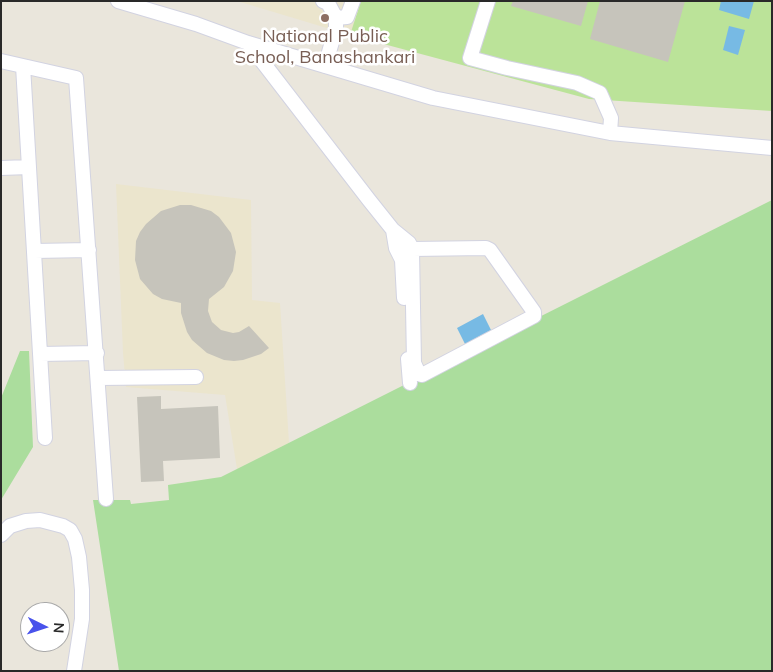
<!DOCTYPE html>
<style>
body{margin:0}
#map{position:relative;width:773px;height:672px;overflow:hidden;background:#eae6dc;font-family:Mulish,sans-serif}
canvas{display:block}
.frame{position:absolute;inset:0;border:2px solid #292929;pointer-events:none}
.north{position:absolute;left:20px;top:602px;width:50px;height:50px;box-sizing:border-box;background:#fff;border:1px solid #a9a9a9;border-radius:50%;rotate:94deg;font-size:14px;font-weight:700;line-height:20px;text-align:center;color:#292929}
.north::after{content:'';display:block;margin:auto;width:18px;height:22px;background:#4953eb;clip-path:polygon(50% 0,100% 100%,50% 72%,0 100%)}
</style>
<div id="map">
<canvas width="773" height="672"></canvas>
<div class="frame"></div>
<div class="north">N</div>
</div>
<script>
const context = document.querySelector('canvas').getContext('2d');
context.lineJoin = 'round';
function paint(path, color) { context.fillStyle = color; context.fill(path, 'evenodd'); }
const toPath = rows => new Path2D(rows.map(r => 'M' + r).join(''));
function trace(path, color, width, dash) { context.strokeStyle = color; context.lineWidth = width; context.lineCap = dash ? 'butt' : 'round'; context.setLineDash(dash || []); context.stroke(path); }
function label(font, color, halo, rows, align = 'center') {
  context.font = font + ' Mulish,sans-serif'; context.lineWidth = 5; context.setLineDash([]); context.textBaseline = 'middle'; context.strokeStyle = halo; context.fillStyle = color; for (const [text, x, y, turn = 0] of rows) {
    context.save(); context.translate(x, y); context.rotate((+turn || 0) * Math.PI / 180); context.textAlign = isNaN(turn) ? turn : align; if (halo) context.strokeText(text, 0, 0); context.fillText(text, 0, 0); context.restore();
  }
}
const education = toPath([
 [237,1,361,1,350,35],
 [116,184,251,200,252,300,280,303,289,443,237,469,225,395,126,387,123,353]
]);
const green = toPath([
 [772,200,772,671,119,671,93,500,130,500,131,504,169,500,168,485,221,477],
 [20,351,29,351,33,447,1,500,1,398]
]);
const pitch = toPath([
 [361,1,772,1,772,111,589,99,350,35]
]);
const water = toPath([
 [721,1,754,1,749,19,719,10],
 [729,26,745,30,738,55,723,50],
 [483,314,491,330,465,344,457,328]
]);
const building = toPath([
 [513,1,588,1,581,26,511,6],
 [600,1,685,1,668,62,590,39],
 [180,205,191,205,211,211,219,217,231,233,236,252,233,271,224,287,209,299,208,311,212,322,221,330,233,333,239,332,249,326,269,348,261,354,243,360,234,361,224,360,207,353,192,340,187,332,181,313,181,303,162,299,153,294,140,279,135,260,136,241,140,232,146,224,161,211],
 [161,396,161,409,218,406,220,458,163,461,164,481,141,482,137,397]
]);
const minor = toPath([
 [118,1,196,24,248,43,433,98,610,133,772,148],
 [323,1,328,3,336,18,336,28,325,66],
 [488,1,470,58,507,68,577,83,600,93,611,118,610,133],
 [336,18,347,17,353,1],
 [248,43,369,200,393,230,409,243,412,249,414,363,419,374,422,375,534,316,534,312,490,250,486,248,412,249],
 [1,61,76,78,106,499],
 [23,66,45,438],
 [1,168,29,167],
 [393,230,396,248,402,260,404,298],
 [34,251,89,250],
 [40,354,97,353],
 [408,359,410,383],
 [98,378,196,377],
 [1,535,10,526,26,521,40,520,63,526,70,530,75,539,79,557,82,590,82,619,74,671]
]);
const markers = [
 [325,18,5,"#8d6e63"]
];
const educationNames = [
 ["National Public",325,37],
 ["School, Banashankari",325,58]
];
paint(education, '#ebe5cd');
paint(green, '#abdd9d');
paint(pitch, '#bbe399');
paint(water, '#77bae4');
paint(building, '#c6c4bb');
trace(minor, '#d2d3e1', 16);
trace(minor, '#fff', 14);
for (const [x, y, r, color] of markers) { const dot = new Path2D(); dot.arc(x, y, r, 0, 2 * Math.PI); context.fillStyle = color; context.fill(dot); trace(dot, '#fff', 2); }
label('18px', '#785e54', '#fff', educationNames);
</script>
